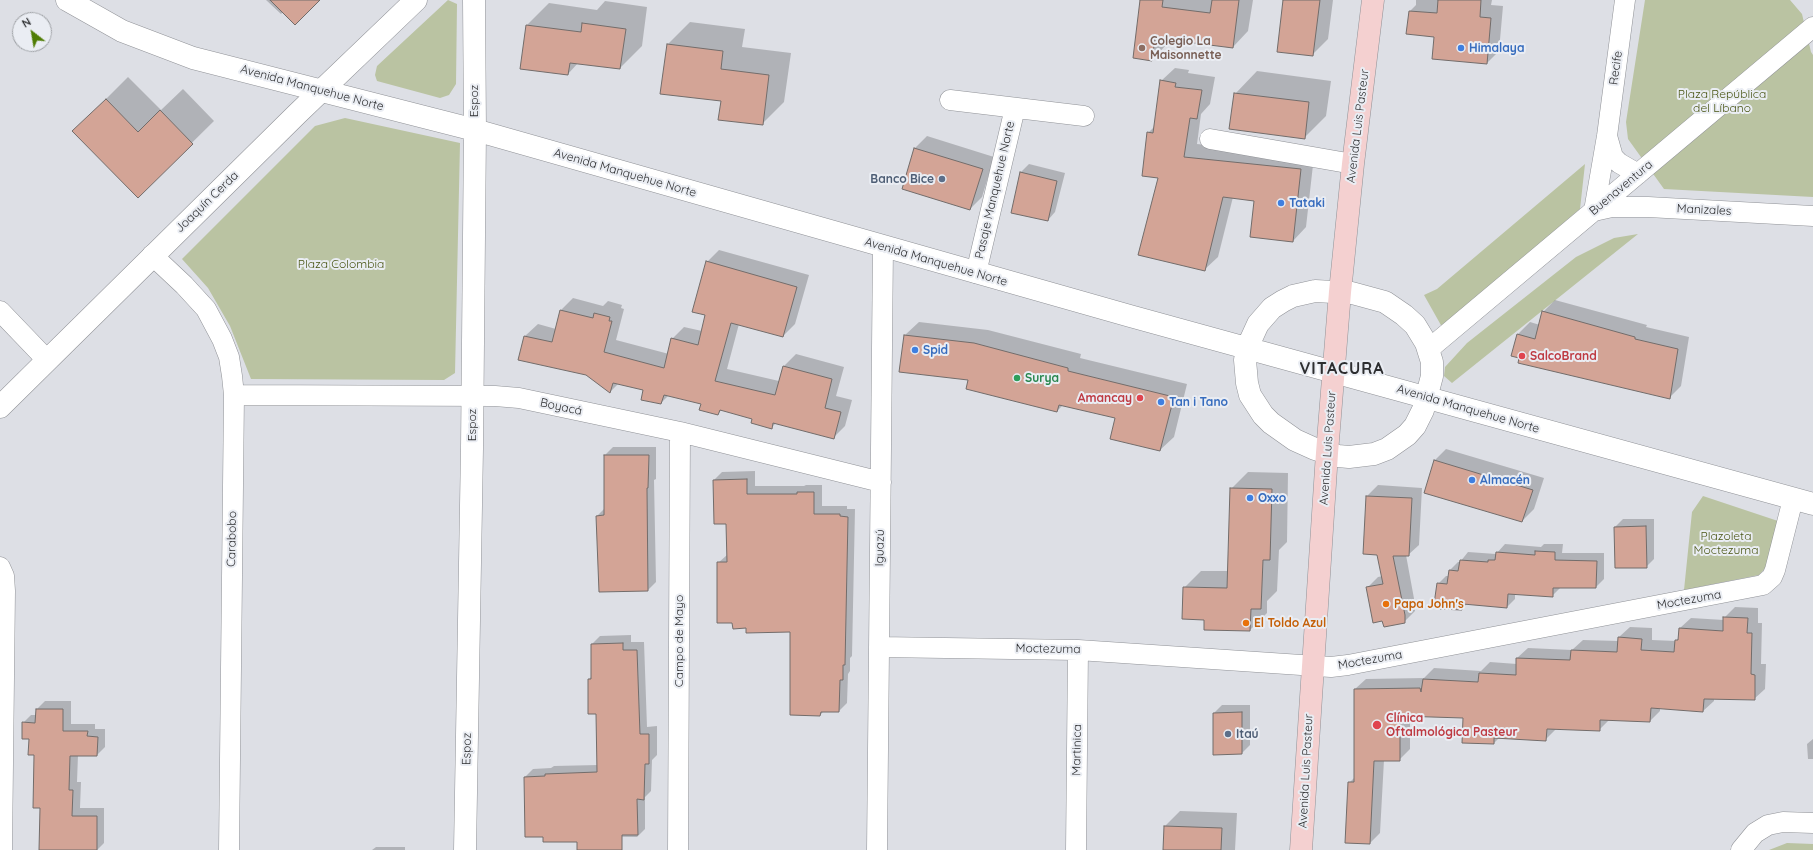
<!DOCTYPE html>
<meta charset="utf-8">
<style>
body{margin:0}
#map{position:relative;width:1813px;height:850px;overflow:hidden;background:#dddfe5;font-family:Quicksand,sans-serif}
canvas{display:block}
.north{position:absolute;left:12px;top:12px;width:40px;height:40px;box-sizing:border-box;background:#eaedf3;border:1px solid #9ea1a5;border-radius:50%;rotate:329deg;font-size:11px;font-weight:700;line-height:16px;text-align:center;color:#2d2e30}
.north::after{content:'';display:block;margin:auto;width:14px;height:18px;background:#4f7d04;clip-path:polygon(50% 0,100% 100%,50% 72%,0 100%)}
</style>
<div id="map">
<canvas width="1813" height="850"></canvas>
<div class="north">N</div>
</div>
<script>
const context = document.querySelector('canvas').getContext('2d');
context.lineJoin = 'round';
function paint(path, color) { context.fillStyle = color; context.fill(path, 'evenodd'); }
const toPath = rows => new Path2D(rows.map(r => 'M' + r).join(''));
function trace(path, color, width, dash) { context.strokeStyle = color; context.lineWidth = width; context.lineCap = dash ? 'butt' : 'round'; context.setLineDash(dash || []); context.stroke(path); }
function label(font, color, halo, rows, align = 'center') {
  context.font = font + ' Quicksand,sans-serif'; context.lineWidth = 4; context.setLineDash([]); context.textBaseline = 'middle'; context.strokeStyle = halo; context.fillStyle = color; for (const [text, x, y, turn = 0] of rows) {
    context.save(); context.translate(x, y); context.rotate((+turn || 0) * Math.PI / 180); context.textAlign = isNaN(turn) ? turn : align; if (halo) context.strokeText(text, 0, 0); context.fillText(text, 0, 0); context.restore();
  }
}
const green = toPath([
 [448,0,457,4,456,84,449,95,440,98,377,81,375,75,377,66],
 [1645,0,1790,0,1802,14,1811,52,1813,55,1813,197,1664,189,1628,139,1626,122],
 [345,118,460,143,455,373,444,380,251,379,230,326,208,288,182,259,315,126],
 [1585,164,1580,209,1442,327,1424,295,1437,289],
 [1638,234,1452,383,1444,376,1445,367,1467,343,1576,257,1614,238],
 [1703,496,1778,521,1767,566,1759,575,1684,590,1692,512],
 [1787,843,1813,844,1813,850,1769,850]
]);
const shadow = toPath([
 [266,0,319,0,283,12,281,14],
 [1141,0,1253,0,1248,31,1233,47,1168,39,1167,44,1152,60],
 [1284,0,1333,0,1328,39,1312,55],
 [1416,0,1492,0,1491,5,1503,6,1499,51,1487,63,1435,36,1408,33,1410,11,1416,5],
 [605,1,647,7,642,46,620,68,578,63,568,74,527,25,549,3,597,10],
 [690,22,745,29,742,47,791,53,784,102,762,124,722,100,668,44],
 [1175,68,1189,70,1188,73,1215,77,1210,104,1201,114,1197,144,1314,156,1306,227,1293,241,1255,200,1233,197,1218,257,1204,270,1159,177,1148,133,1155,126,1161,81],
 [1257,71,1331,81,1326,116,1304,138,1235,94],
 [128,77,161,110,183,89,214,121,138,196,96,109],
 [927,136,994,157,982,197,970,209,915,148],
 [1029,164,1065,173,1055,212,1048,220,1021,172],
 [719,250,809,275,795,324,783,336,739,324,727,369,779,381,783,367,796,354,844,367,836,396,852,400,845,426,833,438,777,422,772,427,753,419,722,409,718,414,702,404,669,395,661,403,645,390,619,383,610,392,587,374,519,359,525,336,538,324,556,329,561,310,573,298,603,306,608,301,622,305,621,308,624,309,616,340,669,354,672,339,684,327,702,331,706,315,707,262],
 [1555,300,1647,325,1646,327,1689,337,1681,386,1669,398,1518,334,1530,322,1540,325,1543,312],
 [919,322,988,330,1081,354,1080,358,1187,384,1174,437,1160,450,1116,417,1063,405,1057,411,969,379,905,335],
 [613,447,656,447,656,479,654,480,656,582,648,590,597,516,605,508,605,455],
 [1446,449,1544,478,1534,509,1522,521,1434,461],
 [755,471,755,486,804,486,806,485,822,485,822,506,847,506,847,509,855,509,852,656,850,658,850,671,848,674,847,703,839,711,824,711,820,715,791,631,747,627,718,563,727,555,727,523,714,480,722,472],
 [1248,472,1288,473,1287,542,1279,550,1277,591,1267,601,1267,613,1250,630,1206,619,1184,588,1201,571,1229,571,1231,489],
 [1378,485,1422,488,1419,545,1408,555,1406,555,1415,604,1415,611,1404,622,1367,588,1378,577,1383,576,1378,554,1364,553,1367,496],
 [1623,519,1654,519,1654,559,1646,567,1615,527],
 [1505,544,1541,547,1544,544,1563,544,1562,553,1604,553,1604,579,1596,587,1561,587,1552,596,1515,594,1515,599,1507,607,1468,603,1462,609,1438,584,1446,576,1449,576,1450,570,1458,562,1460,562,1468,552,1496,554],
 [1735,607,1758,608,1758,623,1762,623,1761,664,1766,664,1765,689,1754,699,1714,698,1714,701,1703,711,1660,708,1660,711,1650,721,1610,719,1599,730,1556,729,1545,740,1500,737,1494,743,1464,717,1410,716,1410,749,1399,760,1384,760,1380,833,1370,843,1349,783,1355,777,1355,689,1366,679,1424,678,1434,668,1481,671,1490,662,1517,664,1517,658,1528,648,1572,650,1583,640,1619,641,1619,637,1630,627,1652,628,1652,640,1676,641,1680,636,1680,628,1691,618,1724,620,1724,618],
 [631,635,631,642,644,642,647,727,657,726,657,755,652,760,651,791,645,797,645,829,637,837,526,836,525,777,533,769,551,768,554,766,598,765,597,713,589,679,592,676,592,644,600,636],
 [45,701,71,701,71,724,95,724,95,729,105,729,105,747,97,755,78,755,77,782,81,782,80,808,104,808,104,843,97,850,40,850,41,808,35,754,23,723,31,715,37,715,37,709],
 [1222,705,1250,705,1250,745,1242,753,1214,713],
 [1813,739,1813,759,1808,759,1807,744],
 [1180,811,1237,813,1235,850,1164,850,1165,826],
 [376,847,405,847,405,850,372,850]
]);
const building = toPath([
 [270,0,320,0,295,25,270,0],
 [1140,0,1163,0,1162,7,1210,13,1212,0,1239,0,1233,48,1155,38,1152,61,1133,58,1140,0],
 [1283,0,1320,0,1313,56,1277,52,1283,0],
 [1438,0,1481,0,1480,17,1491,18,1487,64,1432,59,1434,37,1406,34,1409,11,1437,13,1438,0],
 [582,23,626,29,620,69,570,63,568,75,520,69,526,25,581,32,582,23],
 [667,44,723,51,721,69,769,75,763,125,718,120,721,101,660,94,667,44],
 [1160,80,1176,83,1175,87,1202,90,1197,119,1190,118,1184,157,1301,169,1293,242,1250,237,1254,201,1223,197,1205,271,1138,255,1158,178,1142,176,1147,132,1153,133,1160,80],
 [1234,93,1309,102,1305,139,1229,129,1234,93],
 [106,99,138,132,160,110,193,144,138,198,72,131,106,99],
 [914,148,983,169,970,210,902,189,914,148],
 [1020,172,1057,181,1048,221,1011,213,1020,172],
 [706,261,797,287,783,337,731,323,715,381,775,395,783,366,832,379,825,408,841,412,834,439,773,423,772,429,751,423,752,419,720,410,718,415,699,410,701,404,664,395,661,404,641,400,643,390,613,383,610,393,586,375,518,360,524,336,552,342,560,310,593,318,594,313,610,317,609,321,612,321,604,352,664,368,671,338,698,345,705,315,692,312,706,261],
 [1542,311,1635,337,1635,339,1678,349,1670,399,1518,363,1519,358,1511,356,1517,334,1535,339,1542,311],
 [904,335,974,343,1068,368,1068,371,1174,397,1160,451,1110,439,1115,418,1059,405,1057,412,966,389,968,380,899,372,904,335],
 [604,455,649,455,648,488,647,488,648,591,599,592,596,516,604,515,604,455],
 [1434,460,1533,490,1522,522,1424,493,1434,460],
 [747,479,747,494,797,494,797,492,814,492,814,514,840,514,840,516,848,517,845,665,843,665,843,680,840,680,839,712,821,712,820,716,790,715,790,632,746,633,746,628,733,629,732,623,717,623,717,562,727,562,726,524,714,524,713,480,747,479],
 [1230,488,1272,489,1270,560,1263,560,1261,609,1251,609,1250,631,1204,630,1204,620,1182,619,1183,587,1227,588,1230,488],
 [1366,496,1412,498,1409,556,1393,556,1405,615,1405,623,1384,627,1382,621,1373,623,1366,587,1383,584,1377,555,1363,554,1366,496],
 [1646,526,1647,568,1615,568,1614,527,1646,526],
 [1535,551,1555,552,1555,560,1597,561,1596,588,1553,588,1553,597,1508,594,1507,608,1463,604,1462,610,1440,609,1440,605,1434,604,1437,583,1447,584,1449,570,1458,571,1460,560,1488,562,1488,560,1495,560,1496,552,1535,555,1535,551],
 [1723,617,1748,618,1747,633,1752,633,1751,674,1755,675,1755,700,1704,699,1703,712,1651,708,1650,722,1600,720,1600,731,1547,729,1546,741,1494,738,1494,744,1462,743,1463,718,1400,716,1400,761,1374,761,1370,844,1345,843,1348,782,1354,782,1354,689,1420,688,1421,692,1423,679,1478,682,1479,673,1516,675,1516,658,1570,660,1571,650,1617,652,1618,637,1642,639,1641,650,1674,652,1675,640,1678,640,1679,628,1723,631,1723,617],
 [623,643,623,650,637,650,640,734,649,734,649,764,645,764,644,800,637,799,638,835,622,835,622,850,577,850,577,842,543,842,543,837,525,837,524,777,545,776,545,774,597,772,596,714,588,714,588,679,591,679,591,644,623,643],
 [36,709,63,709,63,731,88,731,87,736,98,737,97,756,70,756,69,790,73,790,72,816,97,816,97,850,39,850,40,808,33,808,34,755,28,755,29,739,22,739,22,722,35,723,36,709],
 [1242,712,1242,754,1213,755,1213,713,1242,712],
 [1164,826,1222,828,1221,850,1163,850,1164,826]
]);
const minor = toPath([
 [1625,0,1607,136,1594,211,1612,207,1648,207,1813,216],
 [950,100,1084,116],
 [1607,136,1613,157,1619,163,1638,174],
 [1210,139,1353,164],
 [152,255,184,285,206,309,222,339,229,357,232,376,234,395,229,850],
 [976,273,1015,108],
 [0,311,47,360],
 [1429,349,1813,27],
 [234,395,495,396,519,398,680,432,881,482],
 [0,567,4,576,5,591,2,850],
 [879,647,1078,650,1331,667,1348,665,1763,585,1772,577,1775,570,1793,499],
 [678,850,680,432],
 [877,850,883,247],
 [1076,850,1078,650],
 [1741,850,1755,833,1768,825,1783,822,1813,823]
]);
const tertiary = toPath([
 [67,0,122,31,193,58,475,130,1130,316,1813,504],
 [1315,291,1352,293,1385,302,1404,315,1415,325,1426,343,1432,362,1432,376,1423,410,1415,426,1407,435,1387,449,1374,454,1349,457,1338,456,1315,449,1295,440,1271,423,1263,415,1250,395,1247,383,1245,360,1247,348,1258,324,1272,308,1283,301,1293,296,1315,291],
 [0,407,297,114,416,0],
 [465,850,472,448,475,130,474,0]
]);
const secondary = toPath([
 [1301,850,1327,453,1340,292,1353,164,1373,0]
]);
const markers = [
 [1142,48,4,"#8d6e63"],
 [1461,48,4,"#3f7fe0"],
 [942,179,4,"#5c6f8a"],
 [1281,203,4,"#3f7fe0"],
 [915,350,4,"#3f7fe0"],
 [1522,356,4,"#e0444e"],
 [1017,378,4,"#2e9e5b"],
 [1140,398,4,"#e0444e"],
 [1161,402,4,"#3f7fe0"],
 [1472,480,4,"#3f7fe0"],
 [1250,498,4,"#3f7fe0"],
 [1386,604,4,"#e8710a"],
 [1246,623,4,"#e8710a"],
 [1377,725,5,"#e0444e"],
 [1228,734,4,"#5c6f8a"]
];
const educationNames = [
 ["Colegio La",1150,41],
 ["Maisonnette",1150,55]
];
const shopNames = [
 ["Himalaya",1469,48],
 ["Tataki",1289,203],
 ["Spid",923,350],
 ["Tan i Tano",1169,402],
 ["Almacén",1480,480],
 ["Oxxo",1258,498]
];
const streetNames = [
 ["Recife",1616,68,-82],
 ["Avenida Manquehue Norte",312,88,15],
 ["Espoz",474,101,-90],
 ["Avenida Luis Pasteur",1358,126,-83],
 ["Avenida Manquehue Norte",625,173,16],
 ["Buenaventura",1621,188,-40],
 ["Pasaje Manquehue Norte",995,190,-77],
 ["Joaquín Cerda",207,202,-44],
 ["Manizales",1704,210,3],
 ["Avenida Manquehue Norte",936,262,16],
 ["Boyacá",561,407,12],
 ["Avenida Manquehue Norte",1468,409,16],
 ["Espoz",472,425,-90],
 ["Avenida Luis Pasteur",1328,448,-86],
 ["Carabobo",232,539,-89],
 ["Iguazú",880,548,-89],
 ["Moctezuma",1689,600,-10],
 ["Campo de Mayo",679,641,-90],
 ["Moctezuma",1048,649,1],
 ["Moctezuma",1370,660,-10],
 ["Espoz",467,749,-89],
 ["Martinica",1077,750,-89],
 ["Avenida Luis Pasteur",1306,771,-87]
];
const parkNames = [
 ["Plaza República",1722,94],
 ["del Líbano",1722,108],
 ["Plaza Colombia",341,264],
 ["Plazoleta",1726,536],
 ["Moctezuma",1726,550]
];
const serviceNames = [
 ["Banco Bice",934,179],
 ["Itaú",1236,734,"left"]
];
const healthNames = [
 ["SalcoBrand",1530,356],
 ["Amancay",1132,398,"right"],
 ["Clínica",1386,718],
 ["Oftalmológica Pasteur",1386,732]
];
const leisureNames = [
 ["Surya",1025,378]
];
const foodNames = [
 ["Papa John's",1394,604],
 ["El Toldo Azul",1254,623]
];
const districtNames = [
 ["VITACURA",1342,369]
];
paint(green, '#bac3a2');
paint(shadow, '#0003');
paint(building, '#d3a496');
trace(building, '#726c6a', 1);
trace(minor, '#909297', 21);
trace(tertiary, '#909297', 23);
trace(secondary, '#909297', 23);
trace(minor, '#fff', 20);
trace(tertiary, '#fff', 22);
trace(secondary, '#f4d0d0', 22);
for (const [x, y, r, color] of markers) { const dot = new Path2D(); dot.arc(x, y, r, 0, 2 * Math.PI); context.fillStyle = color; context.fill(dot); trace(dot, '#eaedf3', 1.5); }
label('bold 12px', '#785e54', '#eaedf3', educationNames, 'left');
label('bold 12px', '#366cbe', '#eaedf3', shopNames, 'left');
label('12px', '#2d2e30', '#eaedf3', streetNames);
label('12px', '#4a5615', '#eaedf3', parkNames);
label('bold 12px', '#4e5e75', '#eaedf3', serviceNames, 'right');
label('bold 12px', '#be3a42', '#eaedf3', healthNames, 'left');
label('bold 12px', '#27864d', '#eaedf3', leisureNames, 'left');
label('bold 12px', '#c56008', '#eaedf3', foodNames, 'left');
context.letterSpacing = '1px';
label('bold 16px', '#2d2e30', '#eaedf3', districtNames);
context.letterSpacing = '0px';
</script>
